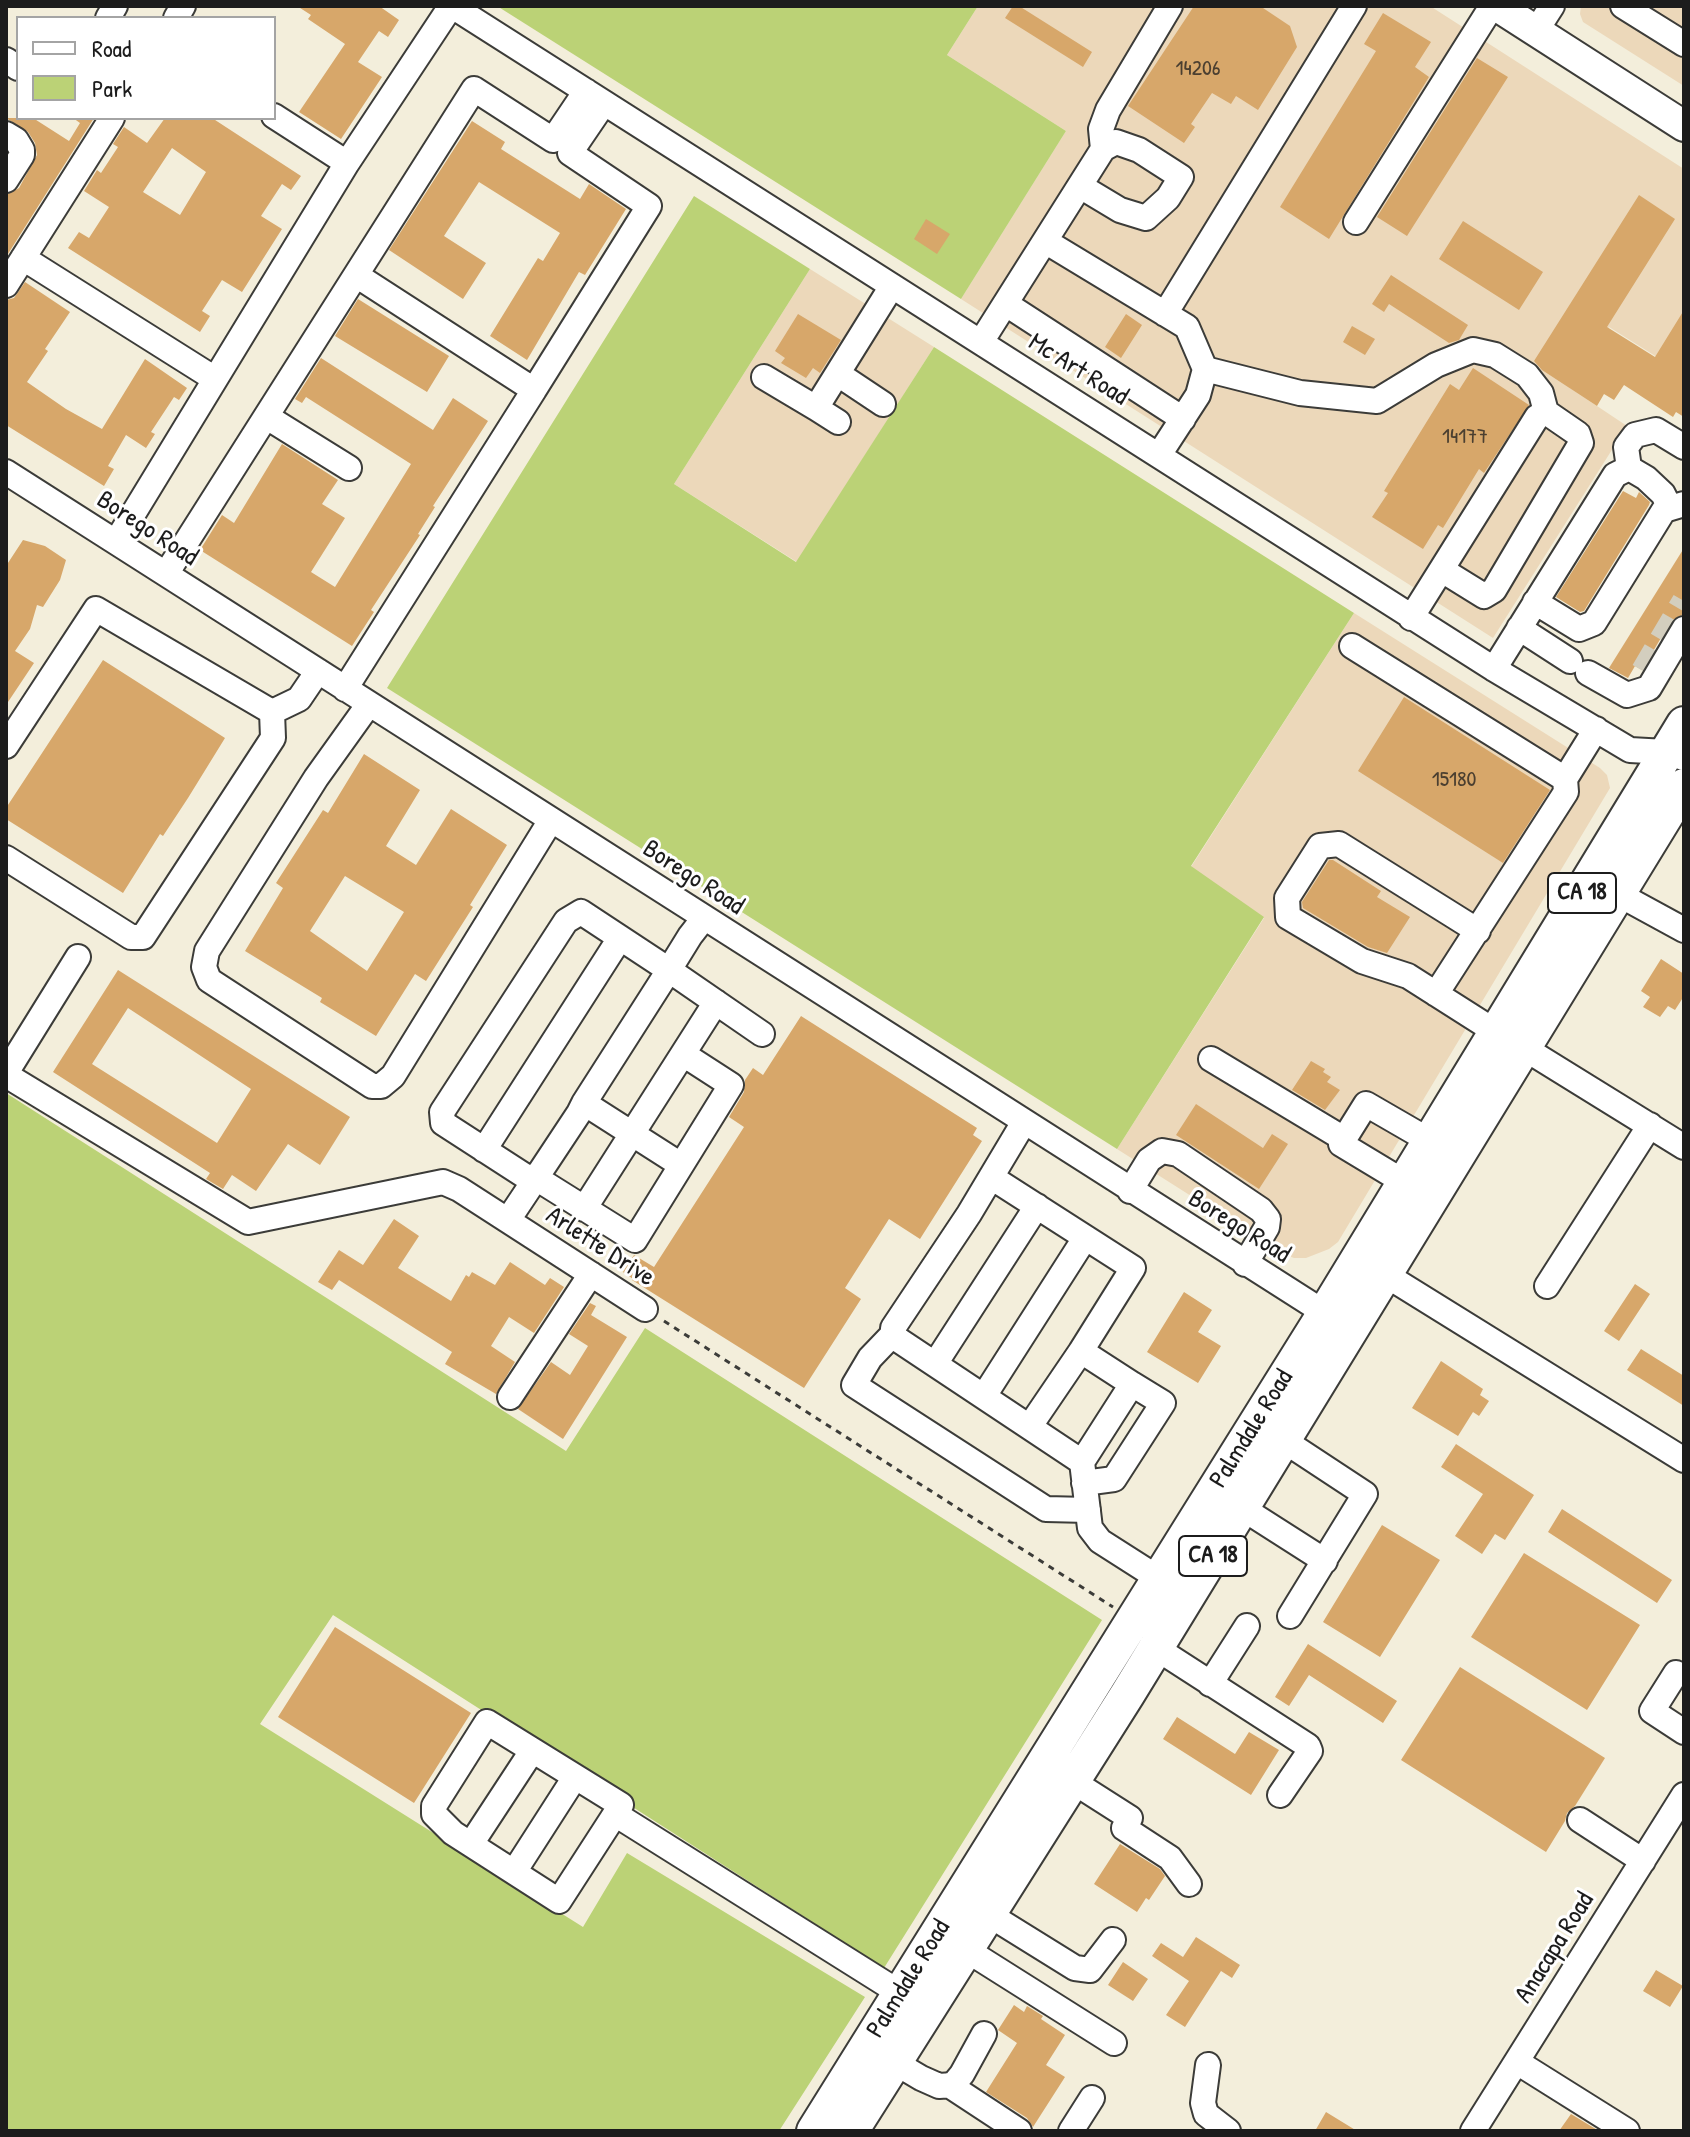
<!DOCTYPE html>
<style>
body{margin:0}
#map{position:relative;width:1690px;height:2137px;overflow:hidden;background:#f3eedb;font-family:"Patrick Hand",sans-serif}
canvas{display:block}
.frame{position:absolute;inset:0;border:8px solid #1c1c1c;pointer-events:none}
.legend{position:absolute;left:16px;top:16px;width:260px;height:104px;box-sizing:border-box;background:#fff;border:2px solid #a4a4a4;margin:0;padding:10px 14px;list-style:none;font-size:24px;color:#1c1c1c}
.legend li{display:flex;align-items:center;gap:16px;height:40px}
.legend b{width:40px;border:2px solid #a4a4a4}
</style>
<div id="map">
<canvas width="1690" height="2137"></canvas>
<div class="frame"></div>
<ul class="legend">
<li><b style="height:10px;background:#fff"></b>Road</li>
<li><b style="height:22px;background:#bbd276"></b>Park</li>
</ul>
</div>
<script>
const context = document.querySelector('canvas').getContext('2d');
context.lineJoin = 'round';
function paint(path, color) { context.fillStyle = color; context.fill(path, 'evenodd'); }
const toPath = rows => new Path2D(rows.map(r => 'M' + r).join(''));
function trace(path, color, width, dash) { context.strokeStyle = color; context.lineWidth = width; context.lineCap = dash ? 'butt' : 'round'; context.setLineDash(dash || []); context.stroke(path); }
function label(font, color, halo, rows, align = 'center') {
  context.font = font + ' "Patrick Hand",sans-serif'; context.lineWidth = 6; context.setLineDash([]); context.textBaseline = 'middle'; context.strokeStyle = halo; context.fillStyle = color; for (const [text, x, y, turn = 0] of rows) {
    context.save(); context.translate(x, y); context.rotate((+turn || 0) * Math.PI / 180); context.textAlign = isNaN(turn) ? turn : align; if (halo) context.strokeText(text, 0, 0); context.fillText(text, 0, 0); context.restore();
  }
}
const built = toPath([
 [978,6,1430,6,1684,169,1684,374,1609,327,1570,388,1627,426,1493,638,961,299,1066,131,947,55],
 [1581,6,1684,6,1684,86,1583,22,1580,14],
 [810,269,934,347,797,562,674,484],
 [1354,613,1600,768,1607,775,1610,788,1338,1242,1329,1249,1306,1258,1294,1258,1281,1253,1117,1149,1264,918,1191,867]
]);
const green = toPath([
 [497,6,978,6,947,55,1066,131,961,299],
 [694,196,810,269,674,484,796,562,934,347,1354,613,1191,866,1264,917,1117,1149,387,688],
 [6,1093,566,1451,645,1328,1102,1620,884,1968,333,1615,260,1724,583,1927,627,1853,865,1997,779,2131,6,2131]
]);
const building = toPath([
 [297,6,379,6,399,20,388,37,379,31,358,62,382,77,341,139,299,112,345,44,308,19,311,15],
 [1013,6,1019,6,1092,52,1083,67,1005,18],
 [1194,6,1260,6,1290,26,1297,47,1258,110,1236,96,1231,104,1212,93,1191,124,1195,127,1184,143,1128,106],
 [1383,13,1431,42,1415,67,1429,77,1329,239,1280,207,1376,51,1364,44],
 [1477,58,1508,77,1407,236,1377,217],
 [6,118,33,118,69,141,80,123,73,118,94,118,6,257,6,195,19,188,37,155,35,143,28,132],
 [165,118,212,118,301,176,291,190,282,184,261,216,282,229,242,292,222,280,202,311,210,316,200,332,68,248,79,232,89,238,109,207,84,191,97,170,101,173,118,147,113,144,124,127,147,143],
 [172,148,206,172,180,215,143,192],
 [472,121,505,142,501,149,580,199,589,184,626,209,585,275,579,272,527,360,490,336,538,258,543,261,560,233,479,182,444,236,486,263,463,299,389,250],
 [1639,195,1675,219,1607,327,1655,357,1684,310,1684,417,1676,412,1673,417,1624,385,1614,400,1604,394,1597,406,1542,370,1534,361],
 [926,219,950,234,937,254,914,239],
 [1463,221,1543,272,1519,310,1439,259],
 [1391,275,1468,325,1459,340,1449,343,1389,304,1384,312,1372,304],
 [25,282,70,312,45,349,48,351,27,382,66,409,102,429,145,359,187,388,179,400,174,397,151,432,155,434,146,448,126,435,108,466,114,469,104,486,6,425,6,300,14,298],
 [358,299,449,356,427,392,335,336],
 [798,314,841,340,820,373,813,368,806,378,781,363,785,358,775,351],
 [1126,314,1142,325,1121,358,1105,347],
 [1352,326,1375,339,1365,355,1343,342],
 [321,358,433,430,453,398,488,421,433,506,435,507,418,534,420,535,371,610,374,612,352,646,200,550,222,515,234,523,282,444,338,480,322,504,345,518,311,572,335,587,411,464,306,397,302,403,295,399],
 [1473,368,1529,405,1484,473,1479,469,1443,528,1438,525,1423,549,1372,517,1388,493,1384,491,1450,384,1459,390],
 [1623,491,1636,498,1639,492,1650,502,1649,505,1584,611,1580,612,1556,597],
 [23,540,45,546,66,560,60,580,43,607,37,605,30,629,15,651,34,663,6,705,6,566],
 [1684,548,1684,614,1671,621,1642,670,1635,666,1628,678,1609,668],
 [103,660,225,738,188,798,163,836,160,834,123,893,6,819,6,808],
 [1404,697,1550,790,1503,863,1358,771],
 [364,754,420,790,386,846,416,865,451,809,507,845,470,905,473,907,426,981,415,974,376,1036,320,1002,322,998,245,951,283,888,276,883,323,810,328,813],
 [345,876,404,912,367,971,310,931],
 [1329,860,1333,860,1381,891,1377,897,1410,917,1387,953,1368,947,1303,908,1302,902],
 [1661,959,1684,974,1684,996,1675,1010,1668,1006,1660,1017,1643,1007,1650,997,1641,991],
 [118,970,350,1117,320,1165,288,1144,256,1191,232,1175,223,1189,206,1179,210,1173,53,1072],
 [128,1008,251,1089,217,1143,92,1064],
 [801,1016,977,1128,973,1135,982,1141,920,1239,889,1219,845,1288,861,1299,804,1388,632,1280,633,1279,623,1272,634,1255,654,1267,744,1127,729,1117,744,1092,745,1080,753,1068,763,1075],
 [1311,1061,1325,1069,1323,1072,1331,1077,1327,1082,1340,1090,1325,1110,1292,1090],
 [1196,1104,1263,1148,1272,1134,1288,1144,1259,1189,1176,1135],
 [394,1219,419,1236,398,1268,451,1301,466,1275,469,1277,472,1272,495,1285,510,1262,545,1285,550,1278,564,1287,534,1333,509,1317,491,1346,515,1362,496,1394,445,1364,452,1352,339,1280,332,1290,318,1282,339,1250,363,1265],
 [1635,1284,1650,1294,1619,1341,1604,1331],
 [1184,1292,1212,1310,1198,1332,1221,1346,1198,1383,1147,1352],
 [590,1303,596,1306,591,1315,627,1337,563,1439,518,1409,551,1362,570,1375,588,1346,569,1334],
 [1641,1349,1684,1376,1684,1406,1627,1370],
 [1441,1361,1483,1389,1480,1395,1489,1401,1479,1416,1473,1412,1458,1436,1412,1408],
 [1456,1444,1534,1495,1505,1540,1495,1534,1482,1554,1455,1536,1483,1494,1441,1467],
 [1562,1509,1672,1580,1657,1603,1548,1532],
 [1382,1525,1440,1560,1380,1657,1323,1622],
 [1524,1553,1640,1625,1587,1710,1471,1637],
 [335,1627,471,1713,414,1803,278,1717],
 [1308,1644,1397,1701,1383,1723,1309,1675,1289,1706,1275,1697],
 [1460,1667,1605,1758,1575,1806,1567,1813,1565,1821,1546,1852,1401,1760],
 [1177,1717,1235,1754,1249,1732,1279,1750,1251,1795,1163,1739],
 [1120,1844,1160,1869,1165,1876,1149,1900,1146,1898,1137,1912,1094,1884],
 [1196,1937,1240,1965,1232,1978,1221,1971,1185,2027,1166,2015,1189,1981,1152,1956,1161,1943,1183,1957],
 [1123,1962,1148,1979,1133,2001,1108,1985],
 [1656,1970,1683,1986,1670,2007,1643,1991],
 [1014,2005,1024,2012,1027,2006,1043,2016,1041,2019,1065,2035,1046,2065,1065,2077,1033,2127,1027,2118,986,2092,1017,2043,998,2030],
 [1326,2112,1357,2131,1315,2131],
 [1571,2114,1599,2131,1559,2131]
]);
const minorTunnel = toPath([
 [1643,671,1684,601]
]);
const path = toPath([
 [664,1321,1113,1607]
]);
const minor = toPath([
 [452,6,1494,669,1630,750,1666,752,1684,758],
 [1623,6,1684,44],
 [108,18,115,6],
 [176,18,183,6],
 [1536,31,1552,6],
 [6,60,18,68],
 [274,116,347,163,451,6],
 [6,134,16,140,22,150,22,155,6,180],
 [1103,149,1101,129,1108,110,1170,6],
 [1356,222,1492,6],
 [1045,241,1187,327,1205,369,1198,395,1159,455],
 [23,258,215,379],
 [356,275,534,390,649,206,570,153,604,103],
 [6,285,112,118],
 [1006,304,1183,419],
 [1165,314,1354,6],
 [981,342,1103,149,1116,142,1139,150,1181,177,1168,198,1146,218,1120,210,1080,186],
 [1205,369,1300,393,1377,401,1436,365,1473,350,1495,355,1527,375,1541,393,1546,412],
 [838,374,883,404],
 [764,377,816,408,892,286],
 [816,408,838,422],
 [267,417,349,468],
 [1629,468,1626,447,1635,435,1656,430,1684,447],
 [1629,468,1646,478,1663,494,1670,508],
 [6,472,1336,1320],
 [116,542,347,163],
 [166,574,474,89,553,140,586,91],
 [1535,602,1579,629,1594,623,1664,510,1684,504],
 [1411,618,1537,417,1546,412,1578,434,1581,443,1494,590,1484,596,1442,570],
 [1519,628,1570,661],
 [1352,646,1565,779],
 [1494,669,1615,475,1629,468],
 [1588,673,1627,695,1649,688,1684,629],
 [345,689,534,390],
 [369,704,316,778,207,951,204,967,209,980,372,1086,381,1086,393,1076,551,820],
 [272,712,299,699,318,671],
 [6,746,96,609,272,712,273,738,143,937,131,937,6,858],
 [1618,894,1684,930],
 [704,918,690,936,669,970,584,1103,579,1113,536,1178,525,1176,443,1123,442,1112,566,921,581,912,669,970,762,1034],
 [1478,931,1339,844,1320,846,1287,898,1288,917,1362,961,1408,976,1496,1032],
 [1436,994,1566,792,1565,779,1596,729],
 [1524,1048,1684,1147],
 [1211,1059,1344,1139],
 [6,1073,78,957],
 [6,1075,248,1222,443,1182,459,1189,645,1309],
 [584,1103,681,1165],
 [1024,1122,969,1214,893,1328,894,1337,1082,1462,1090,1528,1100,1541,1158,1578],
 [484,1150,620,938],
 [991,1177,1133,1268,1081,1351,1132,1384,1082,1462],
 [1404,1182,1341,1144,1366,1104,1430,1141],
 [1130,1191,1149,1160,1162,1151,1178,1154,1261,1210,1268,1219,1267,1227,1245,1264],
 [584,1209,716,1002],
 [508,1220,536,1178,635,1240,731,1085,683,1054],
 [1373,1267,1684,1460],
 [1547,1286,1650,1125],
 [894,1333,870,1358,854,1385,1046,1509,1088,1510],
 [935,1364,1037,1206],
 [984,1396,1085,1238],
 [510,1397,591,1274],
 [1030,1426,1081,1351],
 [1283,1440,1365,1494,1290,1616],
 [1084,1483,1114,1479,1163,1403,1132,1384],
 [1242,1508,1325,1561],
 [1156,1648,1308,1746,1310,1751,1280,1795],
 [1676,1673,1652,1711,1684,1732],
 [1210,1684,1247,1626],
 [487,1722,621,1805,559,1901,453,1833,434,1814,434,1806,487,1722],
 [1072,1781,1130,1818,1124,1828,1170,1858,1189,1884],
 [615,1814,900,1993],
 [1580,1820,1643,1861],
 [471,1844,532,1751],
 [514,1872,575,1777],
 [988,1914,1075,1968,1090,1970,1113,1940],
 [965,1949,1114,2043],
 [894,2062,921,2078,939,2086,953,2085,962,2074,984,2034],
 [1517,2062,1627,2131],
 [1208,2065,1203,2103,1206,2114,1228,2131],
 [949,2085,1019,2131],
 [1071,2131,1092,2098],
 [1473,2131,1684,1795]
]);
const major = toPath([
 [1497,6,1684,126]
]);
const highway = toPath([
 [814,2131,1325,1313,1684,724],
 [851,2131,1127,1695,1684,786]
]);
const numberNames = [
 ["14206",1198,69],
 ["14177",1465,437],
 ["15180",1454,780]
];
const shields = [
 [1582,893,68],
 [1213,1556,68]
];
const shieldNames = [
 ["CA 18",1582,893],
 ["CA 18",1213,1556]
];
const streetNames = [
 ["Mc Art Road",1078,370,32],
 ["Borego Road",147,529,33],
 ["Borego Road",693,878,33],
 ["Borego Road",1239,1227,32],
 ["Arlette Drive",600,1247,33],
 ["Palmdale Road",1252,1429,-58],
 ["Anacapa Road",1555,1948,-58],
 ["Palmdale Road",909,1979,-58]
];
paint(built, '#ecd8ba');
paint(green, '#bbd276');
paint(building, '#d7a76a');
trace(minorTunnel, '#d3cebe', 24, [24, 12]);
trace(minor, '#3c3c39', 28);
trace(major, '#3c3c39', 34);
trace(highway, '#3c3c39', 38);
trace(path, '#3c3c39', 3, [6, 6]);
trace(minor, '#fff', 24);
trace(major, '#fff', 30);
trace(highway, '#fff', 34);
label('22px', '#4b3f30', null, numberNames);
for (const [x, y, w] of shields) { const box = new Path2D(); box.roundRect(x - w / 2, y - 20, w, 40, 6); context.fillStyle = '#fff'; context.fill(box); trace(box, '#1c1c1c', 2); }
label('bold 24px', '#1c1c1c', null, shieldNames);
label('26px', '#1c1c1c', '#fff', streetNames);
</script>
